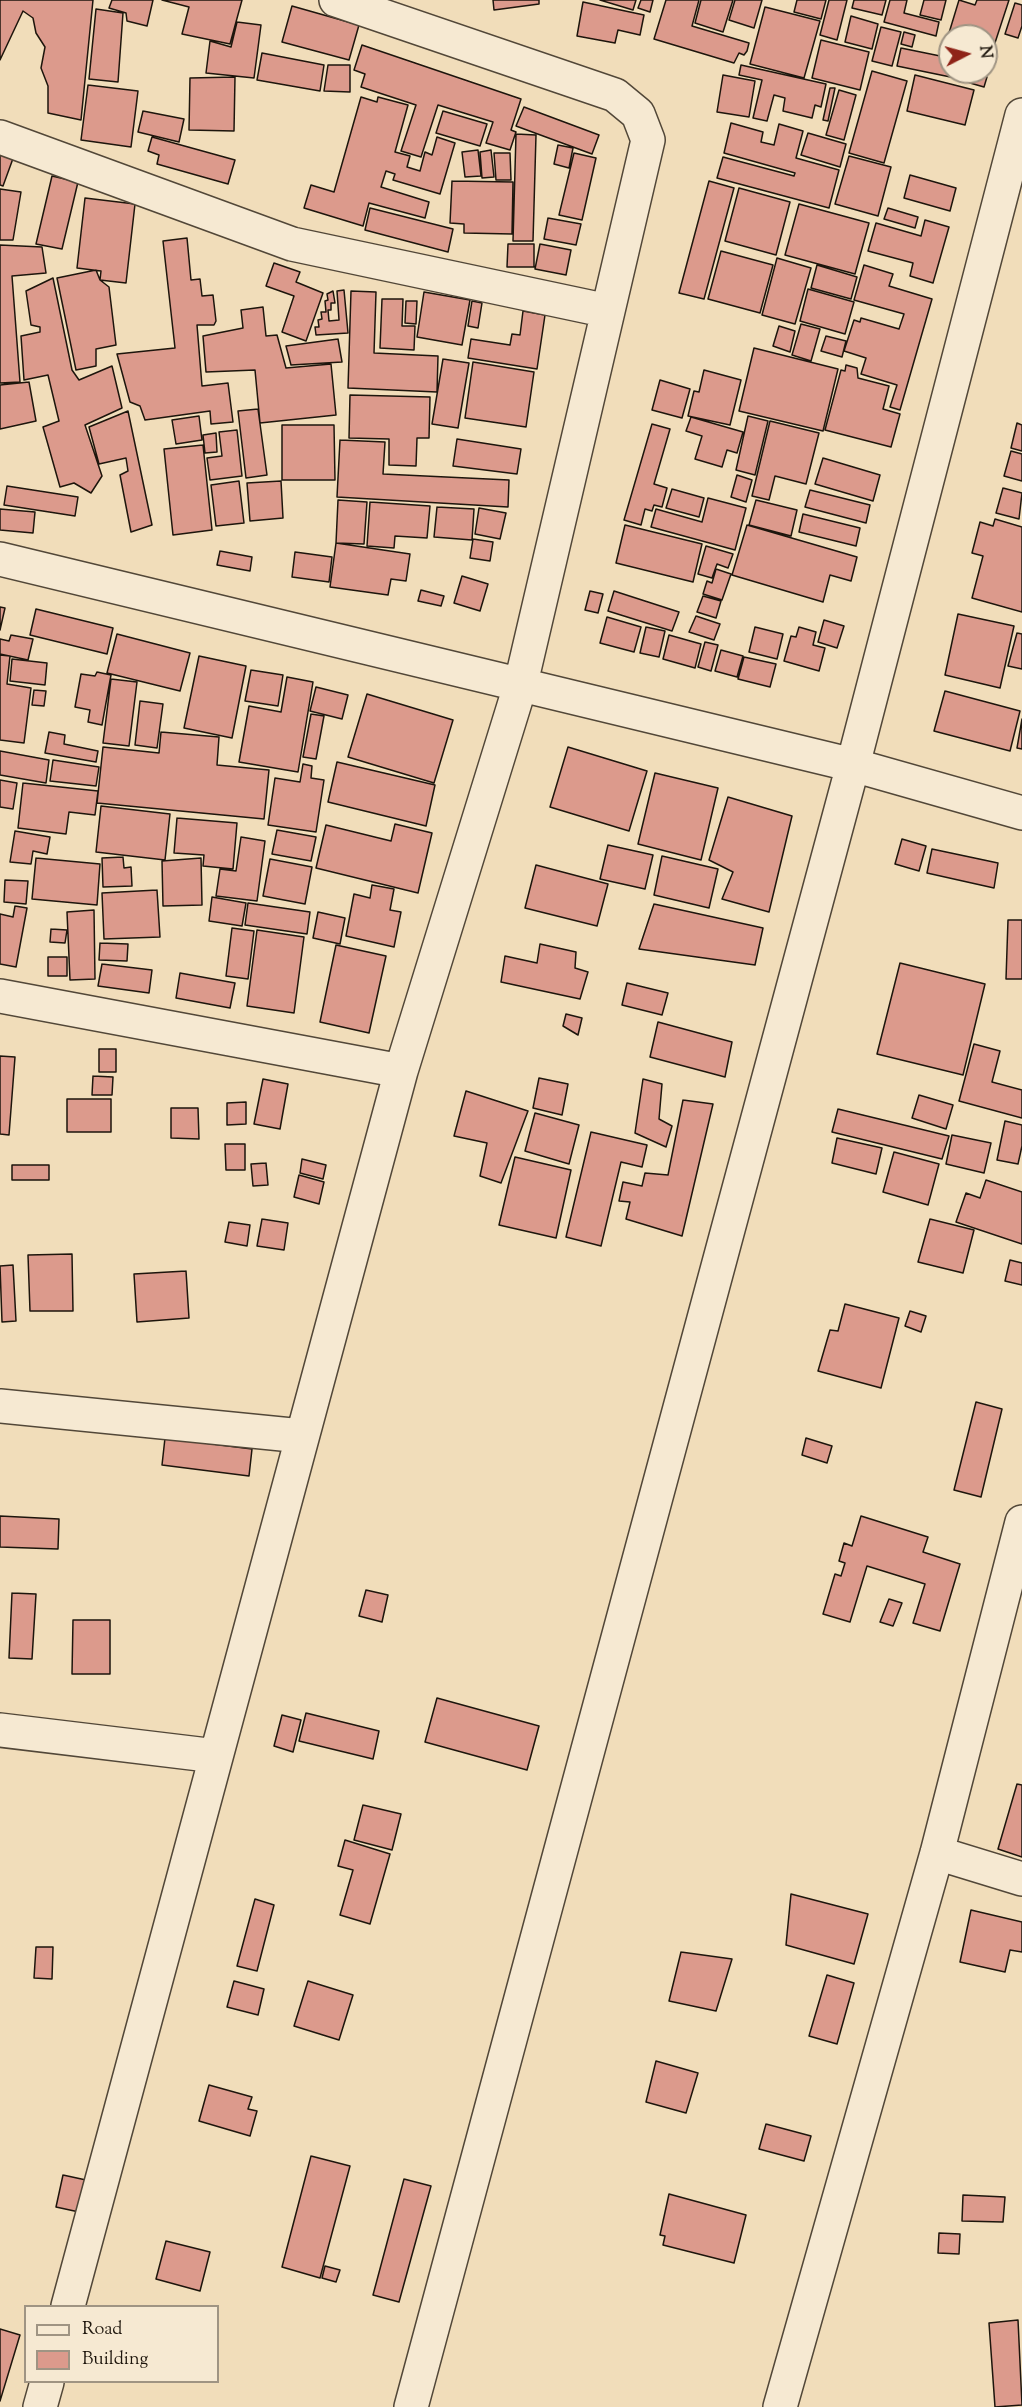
<!DOCTYPE html>
<style>
body{margin:0}
#map{position:relative;width:1022px;height:2407px;overflow:hidden;background:#f1ddba;font-family:"Sorts Mill Goudy",serif}
canvas{display:block}
.legend{position:absolute;left:24px;top:2305px;width:195px;height:78px;box-sizing:border-box;background:#f6e9d2;border:2px solid #9f9483;margin:0;padding:8px 10px;list-style:none;font-size:18px;color:#1d150c}
.legend li{display:flex;align-items:center;gap:12px;height:30px}
.legend b{width:30px;border:2px solid #9f9483}
.north{position:absolute;left:938px;top:24px;width:60px;height:60px;box-sizing:border-box;background:#f6e9d2;border:2px solid #9f9483;border-radius:50%;rotate:84deg;font-size:16px;font-weight:700;line-height:24px;text-align:center;color:#1d150c}
.north::after{content:'';display:block;margin:auto;width:21px;height:27px;background:#8f2418;clip-path:polygon(50% 0,100% 100%,50% 72%,0 100%)}
</style>
<div id="map">
<canvas width="1022" height="2407"></canvas>
<ul class="legend">
<li><b style="height:8px;background:#f6e9d2"></b>Road</li>
<li><b style="height:16px;background:#dc9a8c"></b>Building</li>
</ul>
<div class="north">N</div>
</div>
<script>
const context = document.querySelector('canvas').getContext('2d');
context.lineJoin = 'round';
function paint(path, color) { context.fillStyle = color; context.fill(path, 'evenodd'); }
const toPath = rows => new Path2D(rows.map(r => 'M' + r).join(''));
function trace(path, color, width, dash) { context.strokeStyle = color; context.lineWidth = width; context.lineCap = dash ? 'butt' : 'round'; context.setLineDash(dash || []); context.stroke(path); }
const building = toPath([
 [0,0,93,0,81,120,48,113,48,86,41,68,45,47,36,33,33,18,23,11,0,60,0,0],
 [112,0,153,0,147,26,127,21,126,13,109,8,112,0],
 [162,0,242,0,230,44,182,34,189,7,162,0],
 [493,0,539,0,539,4,494,10,493,0],
 [600,0,636,0,633,10,600,0],
 [641,0,653,0,650,12,638,8,641,0],
 [666,0,699,0,692,26,749,43,747,51,744,55,739,53,734,63,654,39,666,0],
 [701,0,733,0,723,32,695,23,701,0],
 [735,0,762,0,754,28,729,20,735,0],
 [797,0,826,0,821,19,794,12,797,0],
 [829,0,847,0,837,40,820,35,829,0],
 [854,0,886,0,882,15,852,8,854,0],
 [890,0,907,0,904,13,939,22,936,36,884,22,890,0],
 [924,0,946,0,941,20,920,15,924,0],
 [959,0,975,5,977,0,1009,0,992,52,986,50,986,36,958,36,949,33,959,0],
 [583,2,644,15,640,35,618,30,615,43,577,36,583,2],
 [1015,3,1022,5,1022,26,1018,38,1005,34,1015,3],
 [292,6,359,25,349,60,282,42,292,6],
 [765,7,820,21,804,78,750,64,765,7],
 [96,9,123,13,118,82,89,79,96,9],
 [851,16,878,24,872,49,845,42,851,16],
 [237,22,261,25,254,78,206,73,210,41,231,47,237,22],
 [881,27,901,32,892,66,872,61,881,27],
 [904,32,915,35,912,47,901,44,904,32],
 [821,40,869,52,860,90,812,78,821,40],
 [362,45,521,99,511,130,516,132,510,150,486,143,493,122,438,105,421,157,401,151,416,105,361,87,365,74,354,70,362,45],
 [901,48,950,58,950,72,966,72,965,80,897,66,901,48],
 [262,53,324,65,320,91,257,80,262,53],
 [328,65,350,65,350,92,324,91,328,65],
 [741,65,826,84,821,107,815,105,812,118,783,111,785,98,774,95,767,121,753,118,762,80,739,75,741,65],
 [872,71,907,81,884,163,849,153,872,71],
 [974,72,987,77,984,87,970,83,974,72],
 [723,75,755,81,749,117,717,112,723,75],
 [915,75,974,90,965,125,907,111,915,75],
 [235,77,234,131,189,130,190,78,235,77],
 [88,85,138,91,131,147,81,140,88,85],
 [830,88,835,88,828,121,823,120,830,88],
 [839,90,856,95,844,140,826,135,839,90],
 [361,97,377,102,378,97,408,105,395,152,410,156,407,167,420,171,425,152,432,155,437,137,455,143,440,194,393,180,395,174,386,171,381,187,429,202,425,218,369,203,363,226,304,208,311,185,334,192,361,97],
 [524,107,599,135,592,154,516,126,524,107],
 [143,111,184,119,179,142,138,132,143,111],
 [443,111,487,124,480,146,436,133,443,111],
 [731,123,763,132,761,142,774,145,779,124,803,131,796,158,839,170,829,208,717,178,723,157,794,176,795,173,724,153,731,123],
 [808,133,846,144,840,167,801,155,808,133],
 [516,134,536,135,533,241,513,241,516,134],
 [152,137,235,160,228,184,157,164,159,155,148,151,152,137],
 [558,145,573,148,569,168,554,164,558,145],
 [0,149,15,153,3,186,0,185,0,149],
 [478,150,481,176,465,177,462,152,478,150],
 [491,150,494,177,482,178,480,152,491,150],
 [494,153,510,153,511,180,496,180,494,153],
 [574,153,596,158,582,220,559,215,574,153],
 [849,156,891,167,878,216,835,204,849,156],
 [910,175,956,188,950,211,904,198,910,175],
 [52,176,78,182,62,249,36,244,52,176],
 [452,181,513,182,512,234,464,233,464,224,450,223,452,181],
 [709,181,734,188,704,299,679,293,709,181],
 [739,188,790,202,776,255,725,241,739,188],
 [0,189,21,192,13,240,0,240,0,189],
 [85,198,135,204,126,283,100,280,101,271,77,268,85,198],
 [799,204,869,223,855,274,785,255,799,204],
 [370,208,453,229,448,252,365,230,370,208],
 [888,208,918,217,915,228,884,219,888,208],
 [548,218,581,224,576,245,544,239,548,218],
 [925,220,949,227,933,283,910,276,913,263,868,251,876,223,921,236,925,220],
 [187,238,191,280,200,279,202,296,213,295,216,321,214,325,197,325,202,386,228,383,233,422,211,424,210,411,145,420,140,406,130,402,117,354,175,348,163,241,187,238],
 [508,244,534,244,534,267,507,267,508,244],
 [540,244,571,250,566,275,535,269,540,244],
 [0,245,42,247,46,273,12,276,20,382,0,383,0,245],
 [721,251,773,265,760,313,708,299,721,251],
 [777,258,811,268,795,324,762,315,777,258],
 [274,263,300,272,296,282,323,293,306,341,282,332,294,296,266,286,274,263],
 [817,265,857,277,851,299,811,288,817,265],
 [864,265,893,274,889,286,932,299,900,410,890,407,897,385,861,374,866,358,844,351,854,320,860,322,861,318,899,329,904,314,854,300,864,265],
 [96,270,100,280,109,287,116,345,96,349,96,366,76,370,57,278,96,270],
 [53,278,72,370,79,380,112,366,122,408,85,425,102,476,91,493,74,483,60,487,43,427,59,421,48,375,24,380,21,336,40,332,40,327,31,325,26,291,53,278],
 [808,289,854,302,845,334,800,321,808,289],
 [344,290,348,333,316,335,315,327,319,327,318,320,322,319,321,312,326,312,325,301,328,300,327,294,333,291,335,303,331,303,331,310,328,310,329,321,339,320,337,291,344,290],
 [351,291,376,292,374,353,438,356,437,392,348,388,351,291],
 [424,292,470,300,462,345,417,337,424,292],
 [382,299,403,299,402,326,415,326,414,350,380,348,382,299],
 [406,301,417,301,416,324,405,323,406,301],
 [472,301,482,303,478,328,468,326,472,301],
 [263,307,266,336,277,335,286,368,331,364,336,415,260,423,255,370,206,372,203,336,243,328,241,310,263,307],
 [523,311,545,315,537,369,468,358,471,339,510,345,512,334,520,335,523,311],
 [801,324,820,329,811,361,792,355,801,324],
 [779,326,795,331,790,352,773,346,779,326],
 [826,336,846,341,842,357,821,351,826,336],
 [338,339,342,362,291,365,286,346,338,339],
 [754,348,838,369,823,431,739,411,754,348],
 [443,359,469,363,458,428,432,424,443,359],
 [473,362,534,372,526,427,465,418,473,362],
 [846,365,857,368,858,378,889,386,883,409,900,414,891,447,825,430,841,370,845,371,846,365],
 [704,370,741,380,730,425,688,416,694,391,699,392,704,370],
 [660,380,690,389,682,418,652,410,660,380],
 [29,382,36,421,0,429,0,385,29,382],
 [350,395,430,397,429,438,417,438,416,466,389,465,389,439,349,438,350,395],
 [258,409,267,475,246,478,238,411,258,409],
 [128,411,152,525,131,532,120,475,128,471,126,458,99,464,89,427,128,411],
 [199,416,202,440,176,444,172,420,199,416],
 [748,416,768,421,755,475,736,470,748,416],
 [691,417,743,432,737,453,727,450,722,467,695,459,702,436,686,431,691,417],
 [770,421,819,433,806,484,775,476,769,500,752,496,770,421],
 [1017,423,1022,425,1022,451,1011,448,1017,423],
 [652,424,670,429,654,484,667,488,662,507,654,505,652,511,645,509,641,525,624,520,652,424],
 [282,425,334,425,335,480,282,480,282,425],
 [237,430,242,476,210,480,207,458,222,456,219,432,237,430],
 [216,433,217,452,205,453,203,435,216,433],
 [457,439,521,449,517,474,453,466,457,439],
 [340,440,385,442,383,474,509,480,508,507,337,497,340,440],
 [203,445,212,530,173,535,164,449,203,445],
 [1011,451,1022,454,1022,481,1004,476,1011,451],
 [823,458,880,475,873,501,815,484,823,458],
 [737,475,752,480,746,502,731,497,737,475],
 [239,481,244,523,216,526,211,485,239,481],
 [281,481,283,518,250,521,247,483,281,481],
 [7,486,78,497,75,516,4,505,7,486],
 [1003,488,1022,493,1019,519,996,513,1003,488],
 [672,489,704,498,699,517,666,508,672,489],
 [810,490,870,505,866,523,805,507,810,490],
 [708,498,746,508,735,550,651,527,656,509,702,522,708,498],
 [338,500,367,502,364,544,336,543,338,500],
 [756,500,797,510,791,536,749,525,756,500],
 [370,502,430,506,427,538,395,536,394,548,367,546,370,502],
 [437,507,474,509,472,540,434,537,437,507],
 [479,508,506,513,500,539,475,534,479,508],
 [0,509,35,512,33,533,0,530,0,509],
 [803,514,860,528,856,546,799,532,803,514],
 [995,519,1022,527,1022,612,972,598,983,556,972,553,980,522,993,526,995,519],
 [625,525,702,544,693,582,616,563,625,525],
 [747,525,857,557,851,581,830,575,823,602,732,575,747,525],
 [473,539,493,542,490,561,470,558,473,539],
 [336,543,410,554,406,581,391,579,388,595,330,587,336,543],
 [706,546,733,554,728,568,717,564,712,578,698,574,706,546],
 [220,551,252,557,250,571,217,565,220,551],
 [295,552,332,557,329,582,292,577,295,552],
 [716,569,731,574,722,600,703,594,707,581,712,583,716,569],
 [462,576,488,584,480,611,454,603,462,576],
 [421,590,444,596,441,606,418,601,421,590],
 [590,591,603,594,598,613,585,610,590,591],
 [614,591,679,612,672,631,608,611,614,591],
 [703,596,721,601,716,618,697,612,703,596],
 [0,607,5,608,0,630,0,607],
 [36,609,113,628,107,654,30,635,36,609],
 [958,614,1014,626,1000,688,945,675,958,614],
 [696,616,720,624,714,640,689,632,696,616],
 [607,617,641,627,634,652,600,643,607,617],
 [824,620,844,626,837,648,818,642,824,620],
 [646,627,665,631,659,657,640,653,646,627],
 [755,627,783,634,777,659,749,652,755,627],
 [799,627,816,632,813,645,825,648,819,671,784,661,791,636,796,637,799,627],
 [1017,633,1022,634,1022,669,1008,666,1017,633],
 [117,634,190,653,180,691,107,673,117,634],
 [11,635,33,639,28,660,0,654,0,639,9,641,11,635],
 [669,635,701,644,695,668,663,659,669,635],
 [705,642,718,645,711,671,698,667,705,642],
 [721,650,743,656,737,677,715,671,721,650],
 [0,655,10,656,7,684,31,688,24,743,0,740,0,655],
 [199,656,246,666,232,738,184,728,199,656],
 [744,657,776,664,770,687,738,679,744,657],
 [12,659,47,663,45,685,10,681,12,659],
 [251,670,283,675,278,706,245,701,251,670],
 [97,672,111,675,102,725,88,722,90,710,75,707,81,674,95,676,97,672],
 [287,677,313,682,298,772,239,762,249,706,281,712,287,677],
 [111,679,137,682,129,746,103,743,111,679],
 [316,687,348,695,342,719,310,711,316,687],
 [34,690,46,691,44,706,32,705,34,690],
 [945,691,1020,711,1010,751,934,731,945,691],
 [367,694,453,720,434,783,348,757,367,694],
 [140,701,163,704,157,748,135,745,140,701],
 [311,714,324,716,316,759,303,757,311,714],
 [1022,719,1022,749,1017,748,1022,719],
 [49,732,65,735,64,744,98,751,96,762,45,753,49,732],
 [161,732,219,737,217,765,269,770,264,819,97,803,103,747,159,753,161,732],
 [568,747,647,771,629,831,550,807,568,747],
 [0,751,49,760,46,783,0,775,0,751],
 [53,760,99,767,96,786,50,781,53,760],
 [337,762,435,785,426,826,328,802,337,762],
 [303,764,312,766,311,778,324,780,316,832,268,825,275,778,300,782,303,764],
 [655,773,718,788,701,860,638,844,655,773],
 [0,780,17,783,13,809,0,807,0,780],
 [23,783,98,791,95,815,69,812,66,834,18,828,23,783],
 [728,797,792,816,769,912,722,899,733,872,709,860,728,797],
 [101,806,170,814,165,860,96,852,101,806],
 [177,818,237,823,233,869,203,866,204,855,174,853,177,818],
 [395,824,432,833,418,893,316,868,326,825,391,841,395,824],
 [277,830,316,837,311,861,272,854,277,830],
 [15,831,50,837,47,854,33,851,31,864,10,862,15,831],
 [241,837,265,841,257,901,216,896,220,869,236,871,241,837],
 [902,839,926,846,919,871,895,864,902,839],
 [608,845,653,855,645,889,600,879,608,845],
 [932,849,998,863,994,888,927,873,932,849],
 [662,856,718,869,709,908,654,895,662,856],
 [123,857,124,868,131,867,132,886,103,887,102,858,123,857],
 [36,858,100,864,97,905,32,899,36,858],
 [201,858,202,905,163,906,162,861,201,858],
 [270,859,312,867,305,904,263,896,270,859],
 [536,865,608,884,597,926,525,908,536,865],
 [5,880,28,881,26,904,4,902,5,880],
 [372,885,394,889,390,910,401,912,394,947,346,936,354,894,370,898,372,885],
 [157,890,160,937,104,939,102,893,157,890],
 [212,897,246,903,242,926,209,921,212,897],
 [248,903,310,912,307,934,245,925,248,903],
 [654,904,763,928,755,965,639,949,654,904],
 [15,906,27,908,16,967,0,964,0,914,13,917,15,906],
 [94,910,95,979,70,980,67,912,94,910],
 [318,912,345,918,340,944,313,938,318,912],
 [1008,920,1022,920,1022,979,1006,979,1008,920],
 [232,928,254,931,248,979,226,976,232,928],
 [51,929,67,930,65,943,50,942,51,929],
 [257,930,304,937,294,1013,247,1006,257,930],
 [100,943,128,944,127,961,99,960,100,943],
 [540,944,576,952,575,968,588,972,580,999,501,982,505,956,537,963,540,944],
 [336,945,386,956,369,1033,320,1022,336,945],
 [48,957,67,957,67,976,48,976,48,957],
 [900,963,985,984,963,1075,877,1054,900,963],
 [102,964,152,970,149,993,98,986,102,964],
 [180,973,235,983,230,1008,176,998,180,973],
 [627,983,668,993,662,1015,622,1005,627,983],
 [566,1014,582,1018,578,1035,563,1026,566,1014],
 [658,1022,732,1042,725,1077,650,1057,658,1022],
 [974,1044,1000,1051,992,1082,1022,1090,1022,1118,959,1101,974,1044],
 [99,1049,116,1049,116,1072,99,1072,99,1049],
 [0,1056,15,1057,9,1135,0,1134,0,1056],
 [93,1076,113,1077,112,1095,92,1095,93,1076],
 [539,1078,568,1084,562,1115,533,1108,539,1078],
 [263,1079,288,1084,280,1129,254,1124,263,1079],
 [643,1079,662,1084,659,1119,672,1126,666,1147,635,1133,643,1079],
 [466,1091,528,1111,501,1183,480,1176,487,1143,454,1136,466,1091],
 [919,1095,953,1105,946,1129,912,1118,919,1095],
 [67,1099,111,1099,111,1132,67,1132,67,1099],
 [683,1100,713,1104,682,1236,626,1219,630,1202,619,1201,623,1182,642,1186,645,1173,668,1175,683,1100],
 [246,1102,246,1124,227,1125,227,1103,246,1102],
 [171,1108,198,1108,199,1139,171,1138,171,1108],
 [838,1109,949,1136,942,1159,832,1132,838,1109],
 [535,1113,579,1125,569,1164,525,1151,535,1113],
 [1005,1121,1022,1125,1022,1146,1018,1164,997,1160,1005,1121],
 [591,1132,647,1145,642,1167,621,1162,601,1246,566,1237,591,1132],
 [952,1135,991,1143,984,1173,946,1164,952,1135],
 [837,1138,882,1148,876,1174,832,1163,837,1138],
 [225,1144,245,1144,245,1170,226,1170,225,1144],
 [894,1152,939,1164,928,1205,883,1192,894,1152],
 [515,1157,571,1170,556,1238,499,1225,515,1157],
 [302,1159,326,1165,323,1179,300,1173,302,1159],
 [266,1163,268,1185,253,1186,251,1164,266,1163],
 [12,1165,49,1165,49,1180,12,1180,12,1165],
 [299,1175,324,1182,319,1204,294,1197,299,1175],
 [986,1180,1022,1192,1022,1244,956,1222,966,1193,980,1198,986,1180],
 [262,1219,288,1223,284,1250,257,1246,262,1219],
 [930,1219,974,1230,963,1273,918,1262,930,1219],
 [229,1222,250,1225,247,1246,225,1242,229,1222],
 [72,1254,73,1311,30,1311,28,1255,72,1254],
 [1010,1260,1022,1263,1022,1285,1005,1281,1010,1260],
 [13,1265,16,1321,2,1322,0,1266,13,1265],
 [186,1271,189,1318,137,1322,134,1274,186,1271],
 [845,1304,899,1318,881,1388,818,1371,830,1330,838,1331,845,1304],
 [910,1311,926,1316,921,1332,905,1326,910,1311],
 [976,1402,1002,1409,981,1497,954,1490,976,1402],
 [165,1438,252,1449,249,1476,162,1465,165,1438],
 [806,1438,832,1446,827,1463,802,1455,806,1438],
 [0,1516,59,1519,58,1549,0,1547,0,1516],
 [861,1516,928,1537,923,1552,960,1564,940,1631,913,1623,925,1584,867,1566,850,1622,823,1614,835,1574,841,1576,845,1563,839,1561,844,1543,852,1546,861,1516],
 [366,1590,388,1595,382,1622,359,1616,366,1590],
 [12,1593,36,1594,32,1659,9,1658,12,1593],
 [889,1599,902,1603,893,1626,880,1622,889,1599],
 [73,1620,110,1620,110,1674,72,1674,73,1620],
 [437,1698,539,1726,527,1770,425,1742,437,1698],
 [306,1713,379,1731,373,1759,299,1741,306,1713],
 [282,1715,301,1720,293,1752,274,1746,282,1715],
 [1017,1784,1022,1785,1022,1857,998,1849,1017,1784],
 [363,1805,401,1814,392,1850,354,1840,363,1805],
 [345,1840,390,1854,370,1924,340,1915,353,1870,338,1866,345,1840],
 [791,1894,868,1914,854,1964,786,1945,791,1894],
 [255,1899,274,1905,257,1971,237,1966,255,1899],
 [971,1910,1022,1922,1022,1952,1010,1950,1005,1972,960,1962,971,1910],
 [36,1947,53,1947,52,1979,34,1978,36,1947],
 [681,1952,732,1959,716,2011,669,2001,681,1952],
 [827,1975,854,1983,837,2044,809,2036,827,1975],
 [234,1981,264,1989,258,2015,227,2007,234,1981],
 [308,1981,353,1995,339,2040,294,2026,308,1981],
 [656,2061,698,2073,686,2113,646,2102,656,2061],
 [209,2085,252,2097,248,2109,257,2111,250,2136,199,2121,209,2085],
 [766,2124,811,2136,804,2161,759,2149,766,2124],
 [311,2156,350,2166,320,2278,282,2267,311,2156],
 [63,2175,86,2180,79,2212,56,2207,63,2175],
 [404,2179,431,2186,399,2302,373,2295,404,2179],
 [669,2194,746,2215,734,2263,663,2245,665,2236,660,2235,669,2194],
 [963,2195,1005,2197,1003,2222,962,2221,963,2195],
 [939,2233,960,2234,959,2254,938,2253,939,2233],
 [166,2241,210,2252,200,2291,156,2279,166,2241],
 [325,2266,340,2270,336,2282,322,2278,325,2266],
 [1018,2320,1022,2405,995,2407,989,2323,1018,2320],
 [0,2329,20,2335,0,2401,0,2329]
]);
const minor = toPath([
 [0,137,292,244,608,311],
 [0,559,853,765,1022,813],
 [0,996,401,1071],
 [0,1406,302,1436],
 [0,1730,216,1756],
 [937,1853,1022,1879],
 [68,2306,401,1071,521,683,648,140,638,114,615,95,336,0],
 [40,2407,47,2382],
 [411,2407,853,765,1022,115],
 [780,2407,937,1853,1022,1522]
]);
paint(building, '#dc9a8c');
trace(building, '#1d150c', 1.5);
trace(minor, '#524738', 36);
trace(minor, '#f6e9d2', 33);
</script>
